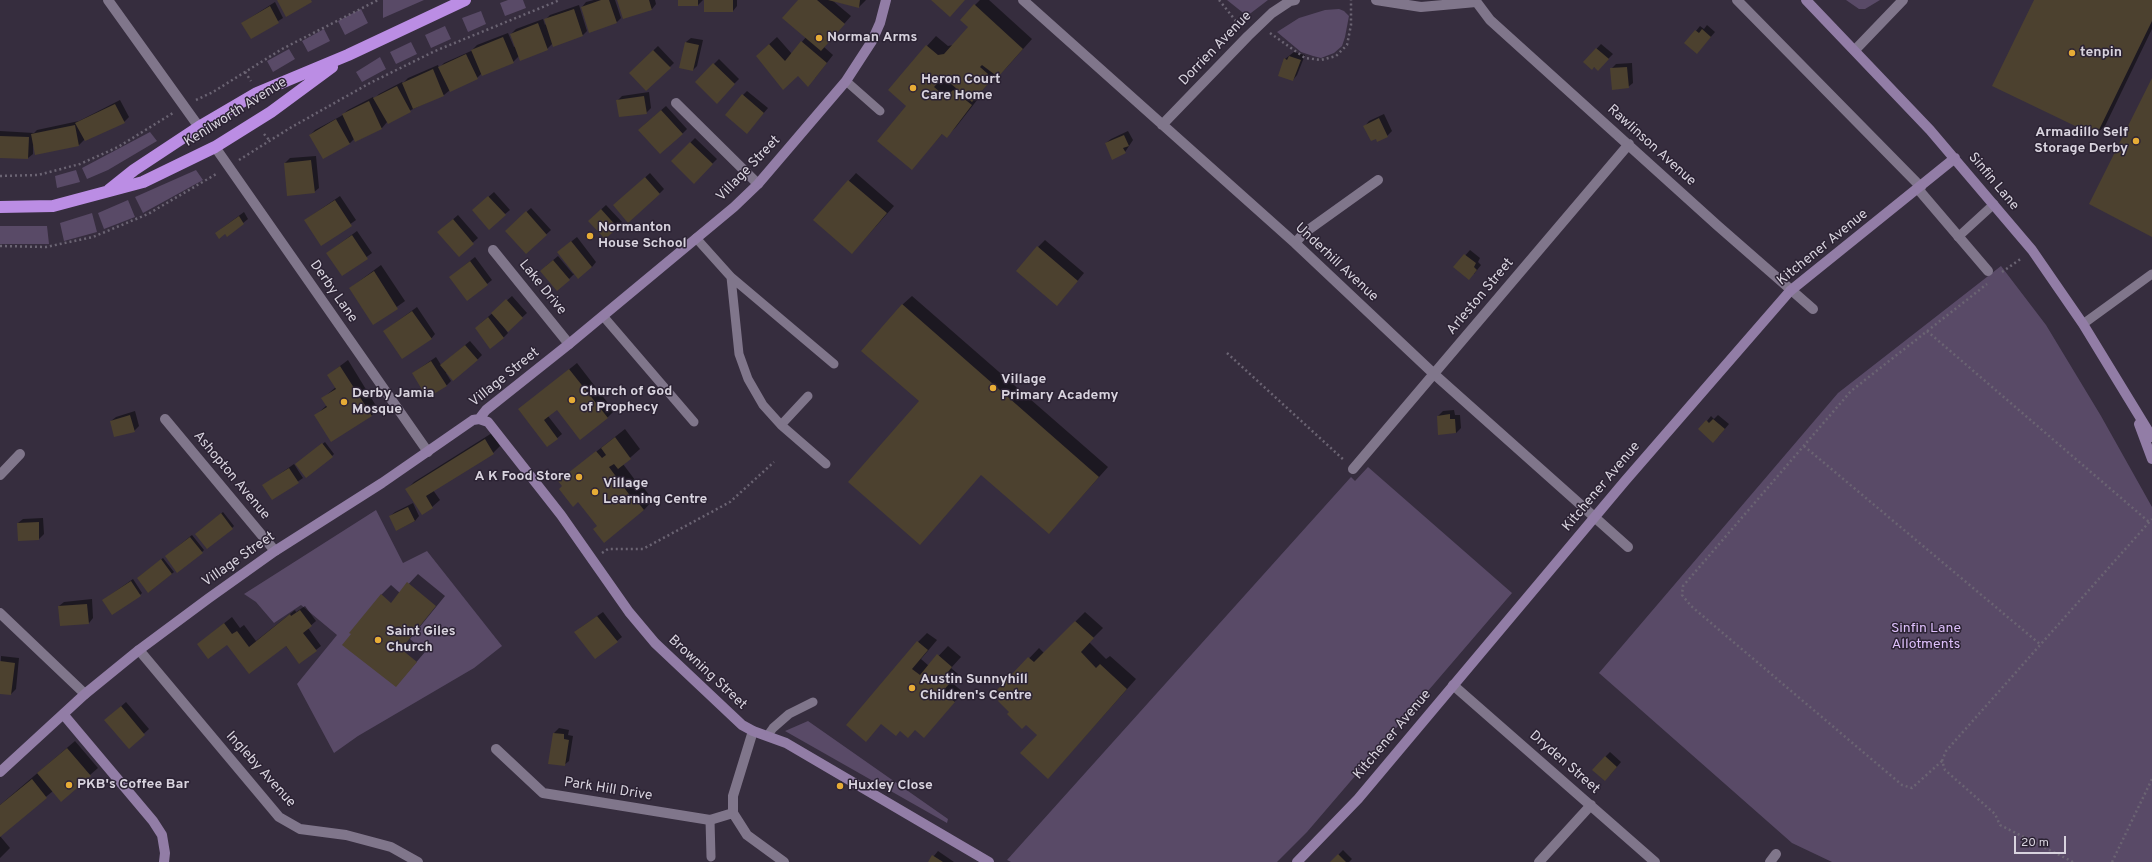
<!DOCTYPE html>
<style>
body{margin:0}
#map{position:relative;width:2152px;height:862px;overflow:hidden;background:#362d3e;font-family:Overpass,sans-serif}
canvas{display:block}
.scale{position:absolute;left:2014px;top:836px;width:52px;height:18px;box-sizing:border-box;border:2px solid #d8d3de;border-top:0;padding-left:5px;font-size:12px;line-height:14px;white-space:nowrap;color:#d8d3de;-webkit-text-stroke:3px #2c2334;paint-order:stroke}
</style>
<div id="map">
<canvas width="2152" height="862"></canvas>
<div class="scale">20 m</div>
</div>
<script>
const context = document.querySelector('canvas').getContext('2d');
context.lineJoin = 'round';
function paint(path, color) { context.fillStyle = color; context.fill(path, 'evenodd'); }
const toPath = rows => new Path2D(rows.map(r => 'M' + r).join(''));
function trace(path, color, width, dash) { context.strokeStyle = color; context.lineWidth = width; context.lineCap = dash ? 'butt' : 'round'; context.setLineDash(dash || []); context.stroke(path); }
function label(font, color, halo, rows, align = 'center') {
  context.font = font + ' Overpass,sans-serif'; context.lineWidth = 3; context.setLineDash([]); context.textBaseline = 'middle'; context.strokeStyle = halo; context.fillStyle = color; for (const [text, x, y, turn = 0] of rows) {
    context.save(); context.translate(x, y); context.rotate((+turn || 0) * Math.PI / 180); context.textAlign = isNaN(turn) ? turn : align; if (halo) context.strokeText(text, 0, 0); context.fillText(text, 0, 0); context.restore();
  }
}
const green = toPath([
 [383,0,424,0,383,18],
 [508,0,523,0,526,8,505,16,500,3],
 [1227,0,1268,0,1247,16],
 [1846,0,1880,0,1865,9,1859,9],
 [361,9,368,23,345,35,338,21],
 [1339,9,1344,11,1349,16,1345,37,1342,46,1334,53,1321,58,1313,56,1301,52,1277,32,1299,18,1325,10],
 [481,11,486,24,468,32,462,18],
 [445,26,451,39,431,48,425,35],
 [324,29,330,41,308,52,302,41],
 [411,42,417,54,396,64,390,52],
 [289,49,295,59,273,72,267,61],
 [380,57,386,69,362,82,356,72],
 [150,132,157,141,108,170,87,179,82,168],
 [76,170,80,182,57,188,55,176],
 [196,170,203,180,143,213,135,197],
 [128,200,135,217,104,229,98,213],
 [92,213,97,232,64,241,60,223],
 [0,226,47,226,49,244,0,244],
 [2001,266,2046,325,2101,416,2152,507,2152,862,1832,862,1792,843,1599,673,1838,393],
 [1368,467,1512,593,1307,832,1277,862,1011,862,1007,860,1351,477,1355,481],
 [376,510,403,563,427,551,502,646,474,668,358,736,334,753,297,684,337,635,301,605,274,623,256,602,244,594],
 [808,721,948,819,947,823,785,731]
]);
const shadow = toPath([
 [594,0,615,0,621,18,617,22,582,7,586,2],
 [618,0,655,0,656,4,652,9,624,18],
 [679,0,703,0,698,5,679,5],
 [705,0,737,0,737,6,733,11],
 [800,0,866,0,859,7,833,1,851,16,824,47,833,55,815,78,798,75,764,49,777,37,792,54,806,37],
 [980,0,989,0,1032,39,1007,67,998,76,996,75,979,94,981,95,956,127,947,136,943,133,912,168,908,106,927,46,936,36,948,46,953,45,969,27,975,5],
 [2035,0,2152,0,2152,29,2105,126,2095,135],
 [275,2,283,18,251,38,242,23],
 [579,5,587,31,583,35,553,43,547,49,519,56,513,62,482,73,477,78,450,90,444,95,413,109,387,122,382,128,356,141,355,138,350,143,310,135,315,130,341,116,348,110,373,97,374,99,379,94,402,82,403,83,408,78,438,65,439,68,444,63,471,51,477,45,508,33,514,47,516,46,511,34,516,29,543,19,545,25,546,24,545,20,550,15],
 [1707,25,1715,32,1697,53,1696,31,1700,26,1704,29],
 [691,38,703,40,697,66,693,70,686,42],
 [1601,44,1613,54,1598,69,1584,62],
 [658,46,674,63,646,90,630,73],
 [1294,52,1305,55,1297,75,1293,80,1285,59],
 [719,59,739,79,716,102,696,82],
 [1632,63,1633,83,1628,87,1611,69,1616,64],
 [747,91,768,108,751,128,743,95],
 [649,92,651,108,646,113,617,101,622,96],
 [120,100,129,117,124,122,85,139,79,145,36,154,33,143,33,154,28,158,0,157,0,131,34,133,37,130,79,121],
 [666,106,687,129,682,134,644,125],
 [1384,114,1392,131,1387,136,1376,138,1365,126,1369,121],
 [1128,131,1133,140,1125,152,1106,143,1111,139],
 [695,138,717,159,694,182,672,161],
 [316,156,319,188,314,192,285,163,290,158],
 [650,173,664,189,659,194,619,201],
 [856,173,894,206,852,253,814,220],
 [494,192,510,210,505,214,478,206],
 [340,196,356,220,321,245,305,220],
 [606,205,622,222,605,238,594,216],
 [531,208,551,230,526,253,511,226],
 [244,212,248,219,227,236,221,229],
 [458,215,478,238,459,255,443,228],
 [357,231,372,253,342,275,327,253],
 [577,237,596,262,592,267,575,273,569,279,546,266,558,256,573,274,575,273,558,252],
 [1045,240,1084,273,1064,297,1038,247],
 [1470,250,1480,258,1478,262,1481,265,1474,274,1455,267],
 [475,257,492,280,467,300,455,273],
 [381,265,405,301,373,324,350,288],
 [512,296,527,313,508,330,504,325,503,326,508,333,503,338,481,323],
 [912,296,1108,467,1058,523,902,305],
 [417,307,435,334,431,339,384,331],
 [470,341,482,355,477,360,446,373,451,381,446,386,413,373,436,357,441,365],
 [348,360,378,409,371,416,315,416,327,405,323,398,336,387,328,375],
 [577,363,614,411,607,418,557,408,548,416,562,434,548,446,519,410],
 [1454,410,1455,415,1460,415,1461,428,1456,433,1438,416,1443,411],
 [135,411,139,426,134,431,111,421,116,417],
 [1718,415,1729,424,1718,437,1707,421,1711,416,1714,419],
 [625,429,640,449,623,464,641,488,643,487,653,500,644,510,598,526,578,501,559,481],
 [492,433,500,446,493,453,433,490,440,500,432,507,407,489,414,482],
 [325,442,334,454,332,456,299,462],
 [294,464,303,478,272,499,264,485],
 [413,503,419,516,415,521,397,530,390,516,395,512],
 [223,512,234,526,232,528,198,532],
 [43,518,44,534,39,539,18,523,23,519],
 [192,535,204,550,202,552,166,556],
 [163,558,174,572,149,592,140,576],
 [418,574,445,596,410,639,425,652,396,686,381,595,391,585,400,593],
 [133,579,142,593,140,595,106,598],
 [92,599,93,618,89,623,59,606,64,602],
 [305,606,316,621,308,628,321,646,299,663,285,645,249,672,228,643,198,644,232,617,240,628,244,625,256,641,295,610,296,612],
 [603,612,622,637,617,641,580,628],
 [1085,612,1103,628,1089,642,1106,659,1110,656,1136,679,1048,778,1038,734,1010,711,1004,695,999,690,1039,648,1044,653],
 [927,633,937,640,921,659,929,666,948,646,961,657,951,668,958,674,951,682,963,692,924,737,915,729,900,730,895,735,918,642],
 [1,656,19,658,16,689,11,694,0,693],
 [126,702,149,729,129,747,110,716],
 [559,728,569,730,568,735,573,736,569,761,564,765,550,763,554,733],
 [75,741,98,768,61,800,53,791,0,835,0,805],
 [1610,752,1621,762,1610,775,1605,757],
 [0,836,10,848,0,858],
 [1343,850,1352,859,1349,862,1331,862],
 [938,851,954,862,929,862]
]);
const building = toPath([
 [277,0,311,0,312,2,286,17],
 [601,0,609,0,617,23,589,33,581,7],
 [617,0,649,0,652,10,623,19],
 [678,0,698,0,698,6,678,6],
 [704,0,733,0,733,12,704,12],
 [798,0,817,0,845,24,821,51,782,18],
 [828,0,860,0,859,8],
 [931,0,965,0,950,17],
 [2034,0,2152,0,2152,21,2096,136,1992,86],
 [974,4,1023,49,998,77,982,65,980,67,988,74,983,80,988,84,972,102,943,77,934,87,946,97,953,90,972,105,947,138,942,134,912,170,877,141,906,106,888,90,926,45,938,55,944,54,968,27,960,20],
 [270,6,279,23,251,39,241,23],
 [574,9,583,36,553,47,544,19],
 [538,23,548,50,520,61,510,34],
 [1702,29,1711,37,1697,54,1684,43,1695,30,1699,33],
 [503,37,514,63,482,76,471,50],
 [801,41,827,63,808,87,798,76,783,90,756,56,769,44,785,61],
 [685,42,699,45,693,71,679,68],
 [1596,48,1609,59,1598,71,1594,67,1592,70,1583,62],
 [653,50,671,68,646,91,629,73],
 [466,54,478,79,450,92,438,67],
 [1289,56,1301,60,1293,81,1278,76,1284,58,1287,60],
 [713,63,735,84,717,104,695,82],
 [1627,67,1629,88,1612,90,1610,68],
 [433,69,444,96,413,109,402,83],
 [2152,78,2152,237,2089,204],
 [397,86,411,112,388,124,373,98],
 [742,94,764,113,747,134,725,115],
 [644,96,647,114,619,117,616,100],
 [369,101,382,129,355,142,342,114],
 [115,104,125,123,85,141,75,123],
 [661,110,683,134,660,154,638,130],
 [1379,118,1388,137,1377,142,1376,139,1371,141,1363,126],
 [336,119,350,144,323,159,309,135],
 [75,125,79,146,35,155,31,134],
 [1124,135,1129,146,1123,148,1126,153,1112,160,1105,143],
 [0,136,29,137,28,159,0,158],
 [690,142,713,164,694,184,671,161],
 [311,160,315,193,287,196,284,163],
 [645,177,660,194,628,223,613,205],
 [848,180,887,213,852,254,813,220],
 [488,196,506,215,489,230,472,210],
 [335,200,352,226,321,246,304,220],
 [601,209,618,228,605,239,588,221],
 [526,211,547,235,526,254,505,231],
 [239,216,244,224,227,237,225,234,219,239,215,233],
 [453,219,474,244,459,257,437,232],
 [352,235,368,259,342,276,326,253],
 [571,241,592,267,578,279,557,252],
 [1037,246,1078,281,1057,306,1016,271],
 [1464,254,1476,263,1474,267,1477,270,1469,280,1453,267],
 [553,260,570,280,557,291,540,271],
 [470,261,488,285,467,301,449,277],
 [374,271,398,309,373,325,349,288],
 [506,299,523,318,508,332,491,313],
 [902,304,1099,477,1049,534,981,475,920,545,848,482,919,401,861,351],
 [412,311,432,339,402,359,383,331],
 [488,317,504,338,490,349,475,328],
 [465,345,478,360,453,381,440,365],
 [431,361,447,386,427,398,412,373],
 [340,366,372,416,331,442,314,415,327,407,321,398,336,389,327,375],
 [569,369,608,418,580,440,557,410,544,420,558,439,547,447,518,409],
 [1450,414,1450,419,1455,419,1456,433,1438,435,1437,416],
 [130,415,135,432,114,437,110,421],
 [1713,419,1725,429,1713,443,1698,429,1706,420,1709,423],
 [615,437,631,459,618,469,614,464,609,467,631,497,633,496,644,510,604,543,593,529,597,526,578,502,573,507,559,489,562,486,558,481,596,451,602,458,606,455,601,448],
 [485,439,494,454,426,496,433,508,422,515,405,489],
 [322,443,333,457,306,478,295,464],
 [289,468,299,483,272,500,262,485],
 [408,507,415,521,396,531,389,516],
 [221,513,233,529,207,549,195,534],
 [39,522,39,540,18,541,17,523],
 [190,537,203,553,177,573,165,556],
 [161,559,172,574,148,593,137,578],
 [131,581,141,596,112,615,102,600],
 [407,582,436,606,401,649,417,662,396,687,342,645,351,634,349,633,381,594,391,603],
 [87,604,89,624,60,626,58,606],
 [300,610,312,626,303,633,317,651,299,664,286,646,249,674,227,645,208,659,197,644,224,623,232,634,237,631,249,647,290,614,291,616],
 [597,616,618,642,595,659,574,632],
 [1075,621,1094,638,1081,652,1096,668,1100,664,1127,689,1048,779,1020,753,1037,735,1026,725,1022,729,1007,714,1009,712,998,701,1003,695,997,690,1028,657,1034,662],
 [917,641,928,650,912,669,920,675,937,654,952,667,943,678,949,684,942,692,955,702,924,738,915,730,908,738,900,731,896,736,881,724,866,742,846,725],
 [0,661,15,663,11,695,0,694],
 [121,706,145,735,129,749,104,720],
 [553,733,564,734,564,739,569,740,565,766,548,764],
 [67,748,91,776,61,802,37,773],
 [1605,756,1617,767,1605,781,1592,770],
 [32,779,47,798,0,837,0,805],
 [1338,854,1346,862,1330,862],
 [932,855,943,862,928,862]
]);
const path = toPath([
 [1219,0,1240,26],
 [1270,33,1305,58,1321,60,1336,56,1347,45,1351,25,1351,0],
 [245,72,251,81],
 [196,100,213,92,282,49,378,0],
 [264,134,270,141],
 [239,160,290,128,370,83,435,51,560,0],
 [0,176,38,175,80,164,118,147,173,113],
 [0,246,46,247,93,237,148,214,218,173],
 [2002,272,2022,258],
 [1927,331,2149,522],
 [1227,353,1345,461],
 [1804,446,2041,645],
 [602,553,608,549,643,549,730,502,774,462],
 [1942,761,1912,788,1902,785,1691,606,1682,595,1683,586,1851,391,1987,284],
 [2073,862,2000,825,1995,814,1945,770,1942,761,1946,751,2152,519],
 [2112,862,2152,779]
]);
const lane = toPath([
 [846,81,880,111],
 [1958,237,1994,204],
 [696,238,731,277,834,364],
 [731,277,739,354,748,379,763,405,781,425,826,464],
 [603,316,694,422],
 [2083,324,2152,274],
 [781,425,808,396],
 [768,735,773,728,789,714,813,702],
 [710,820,711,857]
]);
const street = toPath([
 [108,0,199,127],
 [1023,0,1295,243,1434,374,1628,547],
 [1376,0,1421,7,1476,2],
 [1475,0,1490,20,1718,226,1813,309],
 [1737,0,1921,187],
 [1855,50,1903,0],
 [676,103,758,184],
 [1162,125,1248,36,1272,13,1290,1,1295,0],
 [215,147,428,452],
 [1918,189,1988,271],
 [1295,243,1304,233,1378,180],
 [493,250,569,344],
 [165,419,275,551],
 [1353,469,1629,144],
 [0,475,20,454],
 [0,613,85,694],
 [139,650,279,817,300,829,346,835,391,847,418,862],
 [1453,685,1655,862],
 [753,731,733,796,733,813,747,835,784,862],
 [496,749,543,793,710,820,733,813],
 [1539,862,1591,805],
 [1770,862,1776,854]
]);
const secondary = toPath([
 [1806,0,1930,130,2032,250,2083,324,2152,437],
 [479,419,486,410,569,344,734,207,758,184,846,81,872,41,880,23,886,0],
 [2139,424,2152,459],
 [63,714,153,821,162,835,165,853,164,862],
 [0,772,85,694,139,650,209,598,275,551,382,483,473,420,479,419,488,422,561,515,629,612,655,643,742,725,753,731,786,743,989,862],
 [1297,862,1358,799,1625,481,1790,291,1955,158]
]);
const highway = toPath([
 [109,190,134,170,199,127,257,93,348,55,465,0],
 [0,207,53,206,143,182,215,147,271,112,332,67]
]);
const markers = [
 [819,38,4,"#e6ac36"],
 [2072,53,4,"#e6ac36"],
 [913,88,4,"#e6ac36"],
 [2136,141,4,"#e6ac36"],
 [590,236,4,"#e6ac36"],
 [993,388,4,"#e6ac36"],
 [572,400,4,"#e6ac36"],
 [344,402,4,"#e6ac36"],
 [579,477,4,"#e6ac36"],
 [595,492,4,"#e6ac36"],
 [378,640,4,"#e6ac36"],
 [912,688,4,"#e6ac36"],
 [69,785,4,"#e6ac36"],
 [840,786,4,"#e6ac36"]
];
const poiNames = [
 ["Norman Arms",827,38],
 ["tenpin",2080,53],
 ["Heron Court",921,80],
 ["Care Home",921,96],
 ["Armadillo Self",2128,133,"right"],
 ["Storage Derby",2128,149,"right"],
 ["Normanton",598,228],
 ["House School",598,244],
 ["Village",1001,380],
 ["Primary Academy",1001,396],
 ["Church of God",580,392],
 ["of Prophecy",580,408],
 ["Derby Jamia",352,394],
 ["Mosque",352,410],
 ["A K Food Store",571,477,"right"],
 ["Village",603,484],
 ["Learning Centre",603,500],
 ["Saint Giles",386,632],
 ["Church",386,648],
 ["Austin Sunnyhill",920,680],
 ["Children's Centre",920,696],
 ["PKB's Coffee Bar",77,785],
 ["Huxley Close",848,786]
];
const streetNames = [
 ["Dorrien Avenue",1216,49,-46],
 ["Kenilworth Avenue",236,113,-32],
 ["Rawlinson Avenue",1651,146,42],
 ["Village Street",749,169,-46],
 ["Sinfin Lane",1993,182,50],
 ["Kitchener Avenue",1823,248,-39],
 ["Underhill Avenue",1336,263,43],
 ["Lake Drive",542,288,51],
 ["Derby Lane",333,292,55],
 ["Arleston Street",1481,297,-50],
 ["Village Street",505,378,-39],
 ["Ashopton Avenue",231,476,50],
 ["Kitchener Avenue",1602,487,-50],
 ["Village Street",239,560,-35],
 ["Browning Street",707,673,43],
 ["Kitchener Avenue",1393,735,-50],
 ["Dryden Street",1564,763,41],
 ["Ingleby Avenue",260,770,48],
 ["Park Hill Drive",608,790,9]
];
const parkNames = [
 ["Sinfin Lane",1926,629],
 ["Allotments",1926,645]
];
paint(green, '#594a67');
paint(shadow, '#0007');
paint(building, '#4c412f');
trace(path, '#6b6473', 2.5, [2, 3]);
trace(lane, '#80768b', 9);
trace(street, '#80768b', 10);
trace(secondary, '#927da6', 10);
trace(highway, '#bb8de4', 12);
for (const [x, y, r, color] of markers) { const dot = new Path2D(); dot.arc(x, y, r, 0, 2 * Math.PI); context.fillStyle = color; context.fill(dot); trace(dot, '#2c2334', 1.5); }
label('bold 14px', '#d8d3de', '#2c2334', poiNames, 'left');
label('14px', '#d8d3de', '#2c2334', streetNames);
label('14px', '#ddbffa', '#2c2334', parkNames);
</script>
